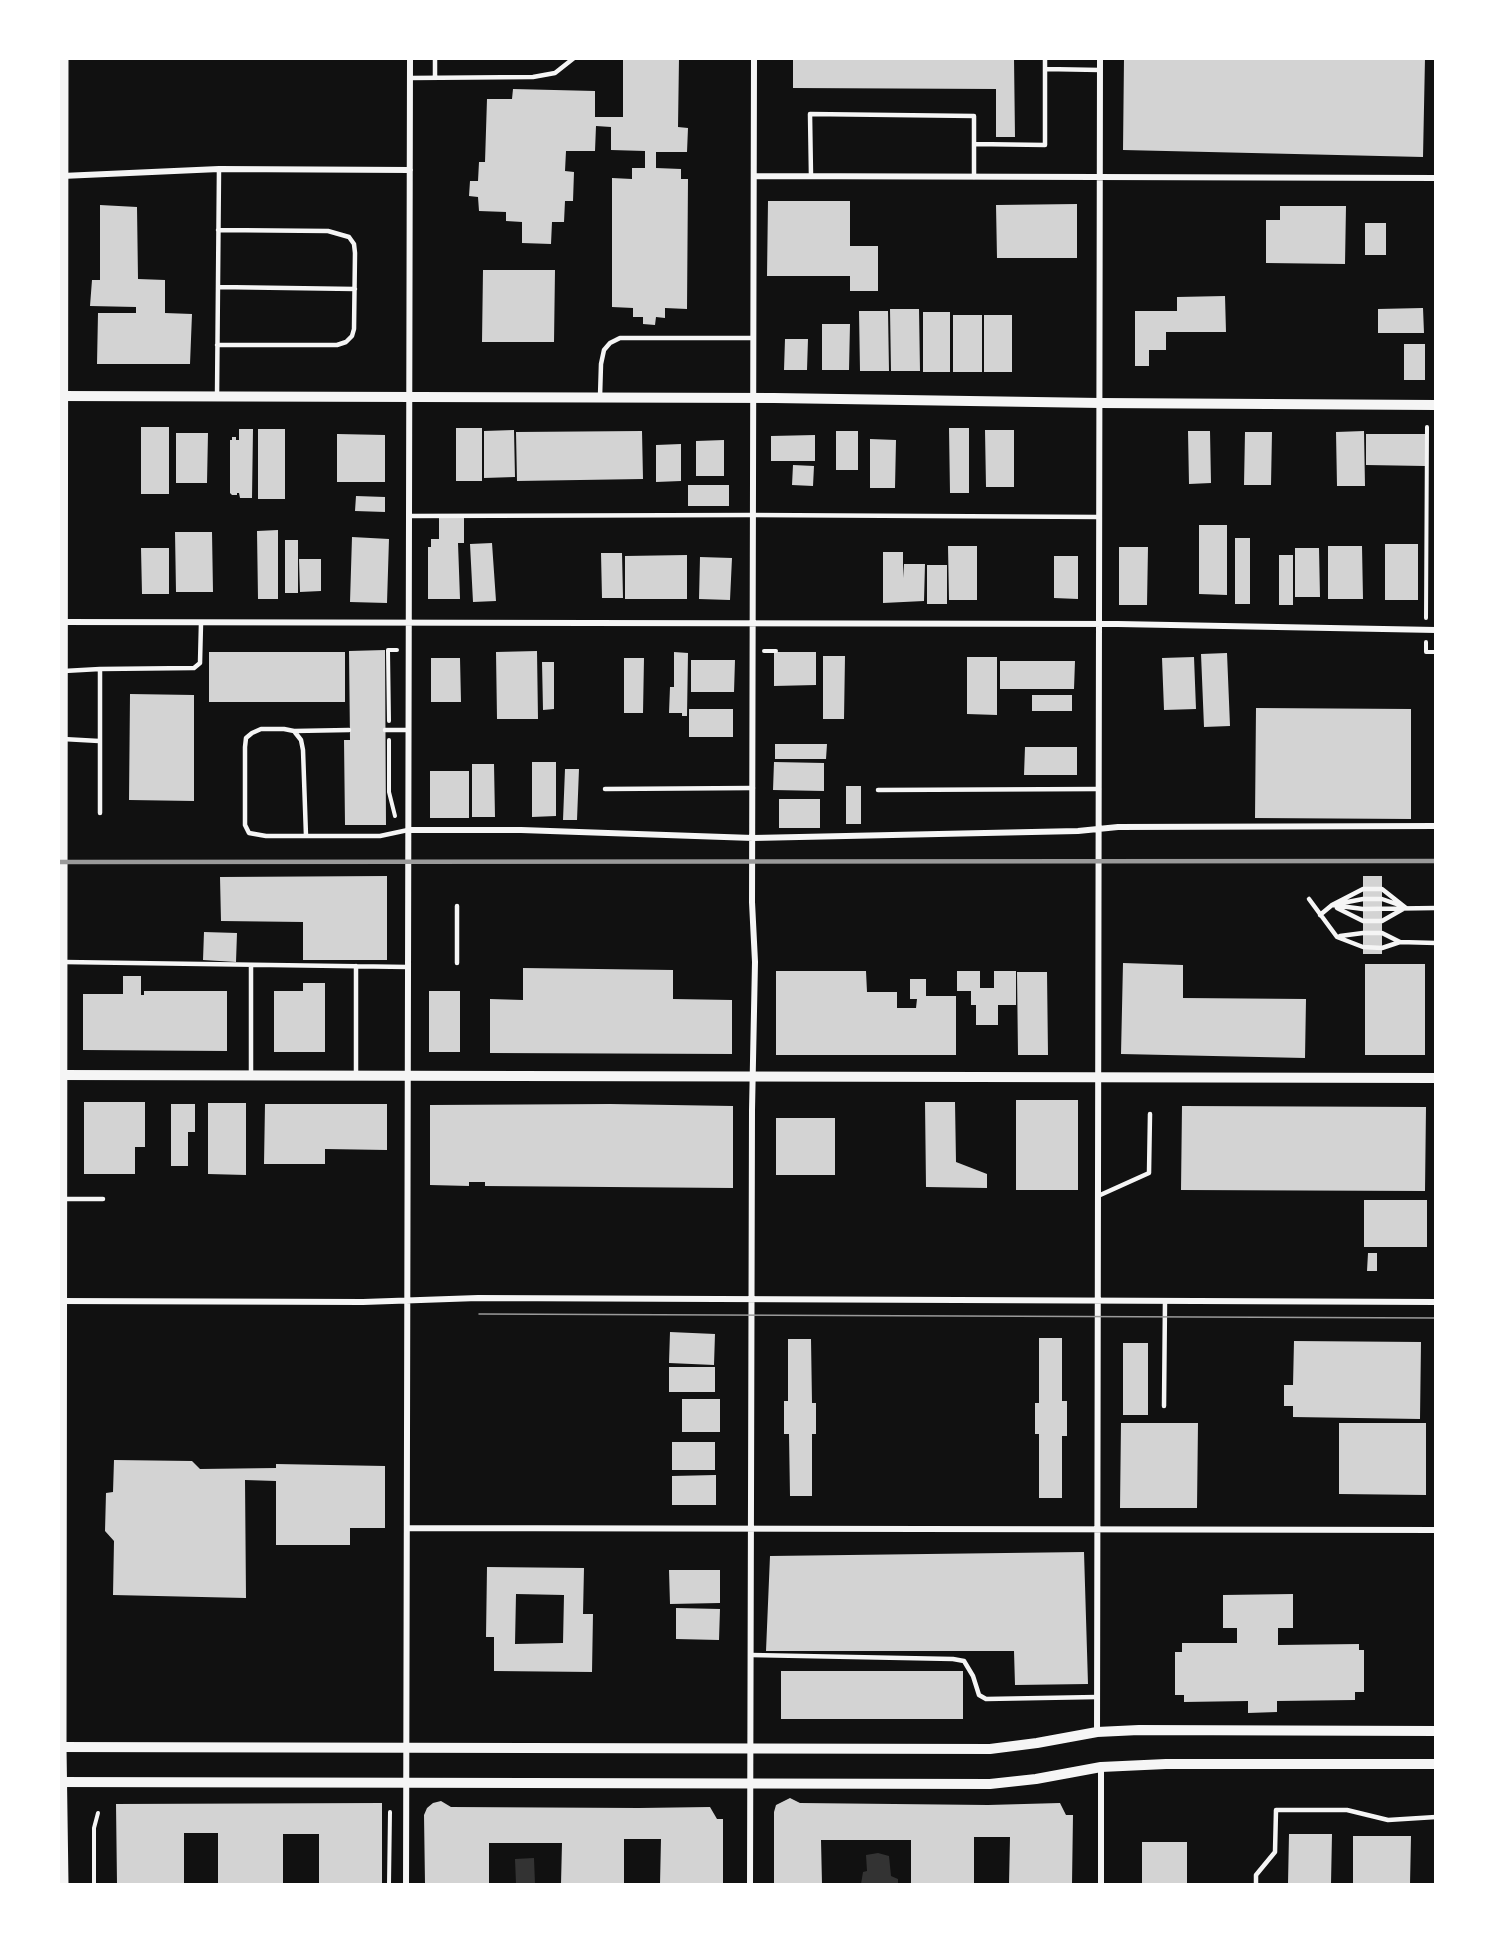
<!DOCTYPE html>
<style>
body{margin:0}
#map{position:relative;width:1494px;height:1943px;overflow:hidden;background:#111;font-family:Inter,sans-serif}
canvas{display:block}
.frame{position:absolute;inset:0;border:60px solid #fff;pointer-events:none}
</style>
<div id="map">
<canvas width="1494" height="1943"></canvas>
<div class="frame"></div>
</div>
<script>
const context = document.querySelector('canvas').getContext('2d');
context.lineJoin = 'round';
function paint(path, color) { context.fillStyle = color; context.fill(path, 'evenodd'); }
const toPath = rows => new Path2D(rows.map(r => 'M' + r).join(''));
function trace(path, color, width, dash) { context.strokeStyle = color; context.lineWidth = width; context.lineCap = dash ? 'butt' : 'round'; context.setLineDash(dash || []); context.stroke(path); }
const water = toPath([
 [878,1853,889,1856,891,1876,898,1879,898,1884,861,1884,863,1872,867,1871,866,1855],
 [534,1858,535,1884,516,1884,515,1859]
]);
const building = toPath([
 [623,58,679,58,678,127,688,128,687,152,656,152,656,168,681,169,681,179,688,179,687,309,665,308,665,318,656,317,655,325,643,324,643,317,633,317,633,308,612,307,612,178,632,179,632,168,645,168,645,151,611,150,611,127,596,126,595,151,566,151,565,171,574,172,573,201,565,201,564,222,552,222,551,244,522,243,522,222,506,221,506,212,479,211,478,197,469,196,470,181,478,181,479,162,485,162,487,99,512,99,513,89,595,91,595,117,623,117],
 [793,58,1014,58,1015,137,996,137,996,89,793,88],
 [1124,58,1425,58,1423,157,1123,150],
 [768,201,850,201,850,246,878,246,878,291,850,291,850,276,767,276],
 [1077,204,1077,258,997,258,996,205],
 [100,205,137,207,138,279,165,280,165,313,192,314,190,364,97,364,98,313,136,313,136,307,90,306,92,280,100,280],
 [1280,206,1346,206,1345,264,1266,263,1266,220,1280,220],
 [1365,223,1386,223,1386,255,1365,255],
 [483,270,555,270,554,342,482,342],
 [1225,296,1226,332,1166,332,1166,350,1149,350,1149,366,1135,366,1135,311,1177,311,1177,297],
 [1423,308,1424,333,1378,333,1378,309],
 [890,309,919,309,920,371,891,371],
 [859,311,888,311,889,371,860,371],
 [923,312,950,312,950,372,923,372],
 [953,315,982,315,982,372,953,372],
 [984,315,1012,315,1012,372,984,372],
 [822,324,850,324,849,370,822,370],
 [785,339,808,339,807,370,784,370],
 [1404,344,1425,344,1425,380,1404,380],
 [141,427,169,427,169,494,141,494],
 [456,428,482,428,482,481,456,481],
 [949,428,969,428,969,493,950,493],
 [239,429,253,429,252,498,240,498,239,493,237,493,237,495,232,495,230,493,230,440,232,440,232,437,236,437,236,440,239,440],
 [258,429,285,429,285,499,258,499],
 [514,430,515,477,484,478,484,431],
 [985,430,1014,430,1014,487,986,487],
 [642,431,643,479,517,481,516,432],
 [836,431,858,431,858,470,836,470],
 [1188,431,1210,431,1211,483,1189,484],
 [1364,431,1365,486,1337,486,1336,432],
 [1245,432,1272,432,1271,485,1244,485],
 [176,433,208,433,207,483,176,483],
 [337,434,385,435,385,482,337,482],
 [1366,434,1425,434,1425,466,1366,465],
 [815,435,815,461,771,461,771,436],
 [870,439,896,440,895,488,870,488],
 [724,440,724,476,696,476,696,441],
 [681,444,681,481,656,482,656,445],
 [793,465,814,466,813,486,792,485],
 [688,485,729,485,729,506,688,506],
 [356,496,385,497,385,512,355,511],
 [439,518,464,518,464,543,458,543,460,599,428,599,428,547,431,547,431,539,439,539],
 [1199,525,1227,525,1227,595,1199,594],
 [278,530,278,599,258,599,257,531],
 [175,532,212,532,213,592,176,592],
 [352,537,389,539,387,603,350,602],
 [1235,538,1250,538,1250,604,1235,604],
 [285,540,298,540,298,593,285,593],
 [492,543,496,601,473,602,470,544],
 [1385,544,1418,544,1418,600,1385,600],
 [948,546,977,546,977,600,949,600],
 [1328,546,1362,546,1363,599,1328,599],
 [1119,547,1148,547,1147,605,1119,605],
 [141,548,169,548,169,594,142,594],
 [1295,548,1319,548,1320,597,1295,597],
 [883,552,903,552,903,578,904,564,925,564,924,601,883,603],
 [601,553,622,553,623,598,602,598],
 [687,555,687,599,625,599,625,556],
 [1279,555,1293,555,1293,605,1279,605],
 [1054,556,1078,556,1078,599,1054,598],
 [700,557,732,558,730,600,699,599],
 [299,559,321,559,321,591,300,592],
 [927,565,947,565,947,604,927,604],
 [385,650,386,825,345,825,344,740,350,740,349,651],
 [537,651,538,719,497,719,496,652],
 [209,652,345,652,345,702,209,702],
 [674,652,688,653,687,716,682,716,682,713,669,713,670,687,674,687],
 [774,652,816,652,816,685,774,686],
 [1227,653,1230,726,1204,727,1201,654],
 [823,656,845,656,844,719,823,719],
 [967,657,997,657,997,715,967,714],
 [1194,657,1196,709,1164,710,1162,658],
 [431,658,460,658,461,702,431,702],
 [624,658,644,658,643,713,624,713],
 [691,660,735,660,734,692,691,692],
 [1000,661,1075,661,1074,689,1000,689],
 [542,662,554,662,554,709,543,710],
 [130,694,194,695,194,801,129,800],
 [1032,695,1072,695,1072,711,1032,711],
 [1256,708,1411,709,1411,819,1255,818],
 [689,709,733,709,733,737,689,737],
 [775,744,827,744,826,759,775,759],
 [1025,747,1077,747,1077,775,1024,775],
 [532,762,556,762,556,816,532,817],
 [774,762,824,763,824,791,773,790],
 [472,764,494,764,495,817,472,817],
 [565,769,579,769,577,820,563,820],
 [430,771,469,771,469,818,430,818],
 [846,786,861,786,861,824,846,824],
 [779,799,820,799,820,828,779,828],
 [387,876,387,960,303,960,303,922,221,921,220,877],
 [1363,876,1382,876,1382,954,1363,954],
 [204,932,237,933,236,962,203,960],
 [1123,963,1183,965,1183,998,1306,999,1305,1058,1121,1054],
 [1365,964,1425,964,1425,1055,1365,1055],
 [523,968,673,970,673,999,732,1000,732,1054,490,1053,490,999,523,1000],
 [776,971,866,971,867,992,897,992,897,1008,916,1008,917,999,910,999,910,979,926,979,926,996,956,996,956,1055,776,1055],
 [957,971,980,971,980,988,994,988,994,971,1016,971,1016,1005,998,1005,998,1025,976,1025,976,1005,971,1005,971,991,957,991],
 [1017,972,1047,972,1048,1055,1018,1055],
 [123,976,141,976,141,995,144,995,144,991,227,991,227,1051,83,1050,83,994,123,994],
 [303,983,325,983,325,1052,274,1052,274,991,303,991],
 [429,991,460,991,460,1052,429,1052],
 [1016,1100,1078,1100,1078,1190,1016,1190],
 [84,1102,145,1102,145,1147,135,1147,135,1174,84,1174],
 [925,1102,955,1102,956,1162,987,1174,987,1188,926,1187],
 [208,1103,246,1103,246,1175,208,1174],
 [171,1104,195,1104,195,1132,188,1132,188,1166,171,1166],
 [265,1104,387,1104,387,1150,325,1149,325,1164,264,1164],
 [610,1104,733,1106,733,1188,485,1186,485,1182,469,1182,469,1186,430,1185,430,1105],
 [1182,1106,1426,1107,1425,1191,1181,1190],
 [776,1118,835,1118,835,1175,776,1175],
 [1364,1200,1427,1200,1427,1247,1364,1247],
 [1368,1253,1377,1253,1377,1271,1367,1271],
 [670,1332,715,1334,714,1365,669,1363],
 [1039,1338,1062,1338,1062,1401,1067,1401,1067,1436,1062,1436,1062,1498,1039,1498,1039,1434,1035,1434,1035,1403,1039,1403],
 [788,1339,811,1339,812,1403,816,1403,816,1434,812,1434,812,1496,790,1496,789,1434,784,1434,784,1401,788,1401],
 [1294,1341,1421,1342,1420,1419,1293,1417,1293,1406,1284,1406,1284,1385,1293,1385],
 [1123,1343,1148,1343,1148,1415,1123,1415],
 [669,1367,715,1367,715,1392,669,1392],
 [682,1399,720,1399,720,1432,682,1432],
 [1121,1423,1198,1423,1197,1508,1120,1508],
 [1339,1423,1426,1423,1426,1495,1339,1494],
 [672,1442,715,1442,715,1470,672,1470],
 [114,1460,192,1461,200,1469,276,1468,276,1464,385,1466,385,1528,350,1528,350,1545,276,1545,276,1481,245,1480,246,1598,113,1595,114,1541,105,1531,106,1493,113,1492],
 [716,1475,716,1505,672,1505,672,1476],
 [1084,1552,1088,1684,1015,1685,1014,1651,766,1651,770,1556],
 [487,1567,584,1568,583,1614,593,1614,592,1672,494,1671,494,1637,486,1637],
 [516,1594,564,1595,563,1643,515,1644],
 [669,1570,720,1570,720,1603,670,1604],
 [1293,1594,1293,1628,1278,1628,1278,1645,1359,1644,1359,1650,1364,1650,1364,1692,1355,1692,1355,1700,1277,1701,1277,1712,1248,1713,1248,1701,1184,1702,1184,1695,1175,1695,1175,1652,1182,1652,1182,1643,1237,1643,1237,1628,1223,1628,1223,1595],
 [676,1608,720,1609,719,1640,676,1639],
 [781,1671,963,1671,963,1719,781,1719],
 [790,1798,800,1803,988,1805,1060,1803,1066,1815,1073,1815,1072,1884,1009,1884,1010,1837,974,1837,974,1884,911,1884,911,1840,821,1840,822,1884,774,1884,774,1812,776,1805],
 [441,1801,451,1807,639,1808,710,1807,717,1819,723,1819,723,1884,660,1884,661,1839,624,1839,624,1884,561,1884,562,1843,489,1843,489,1884,425,1884,424,1815,427,1808,433,1803],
 [382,1803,382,1884,319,1884,319,1834,283,1834,283,1884,218,1884,218,1833,184,1833,184,1884,117,1884,116,1804],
 [1289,1834,1332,1834,1331,1884,1288,1884],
 [1353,1836,1411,1836,1410,1884,1353,1884],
 [1142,1842,1187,1842,1187,1884,1142,1884]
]);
const path = toPath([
 [1426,618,1427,427],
 [1426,642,1426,652,1434,652],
 [764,651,776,651],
 [389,721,388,650,397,650],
 [389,740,389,792,395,816],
 [94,1884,94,1828,98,1813],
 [389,1884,390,1812]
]);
const service = toPath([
 [1045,69,1100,70],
 [435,77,435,58],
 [410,78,533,77,555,73,574,58],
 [974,144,974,177],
 [811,176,810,114,974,116,974,144,1045,145,1045,58],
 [218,287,355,289],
 [217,345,337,345,346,342,352,336,354,329,355,253,354,244,349,237,328,231,218,230],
 [217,397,219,169],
 [600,397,601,364,604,350,610,343,620,338,753,338],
 [409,516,753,515,1099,517],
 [64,671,100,669],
 [385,730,408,730],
 [294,731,349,730],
 [63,739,99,741],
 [605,789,753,788],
 [878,790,1099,789],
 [100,813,100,669,194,668,200,663,201,623],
 [306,836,303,750,301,740,294,731,284,729,261,729,252,733,246,738,245,747,245,825,249,833,266,836,380,836,408,830],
 [1309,899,1337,937,1363,947,1382,948,1400,942,1436,943],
 [1337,904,1363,899,1382,899,1402,906],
 [1332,905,1363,909,1436,908],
 [457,906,457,963],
 [1337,908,1363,921,1382,921,1403,909],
 [1320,915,1332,905,1363,889,1382,889,1406,908],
 [1340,936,1363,933,1382,933,1400,942],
 [64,962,408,967],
 [251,1073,251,965],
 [356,1075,356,966],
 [1098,1196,1149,1173,1150,1114],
 [64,1199,103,1199],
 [1164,1406,1165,1301],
 [751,1655,953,1659,964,1661,973,1676,979,1695,986,1699,1097,1697],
 [1256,1884,1256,1875,1275,1852,1276,1810,1347,1810,1388,1820,1436,1817]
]);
const minor = toPath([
 [62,176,219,169,410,170],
 [754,176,1436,178],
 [62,622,1118,624,1436,630],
 [408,830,521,830,753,838,1078,831,1118,827,1436,826],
 [59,1301,363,1302,478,1298,1436,1302],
 [407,1528,1436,1530],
 [1097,1732,1100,58],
 [406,1884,410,58],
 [750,1884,752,1110,755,962,752,902,754,58],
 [1101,1884,1101,1767]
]);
const tertiary = toPath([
 [58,396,774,398,1100,403,1436,405],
 [58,1075,1436,1078],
 [58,1747,990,1749,1037,1743,1097,1732,1139,1730,1436,1731],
 [58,1782,990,1784,1036,1779,1101,1767,1166,1764,1436,1764]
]);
const primary = toPath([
 [61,1884,59,1747,61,58]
]);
const tram = toPath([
 [479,1314,1436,1318]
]);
const rail = toPath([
 [58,862,1436,861]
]);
paint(water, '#333');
paint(building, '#d3d3d3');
trace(path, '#f5f5f5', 4);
trace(service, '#f5f5f5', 4.5);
trace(minor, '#f5f5f5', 6);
trace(tertiary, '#f5f5f5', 10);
trace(primary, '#f5f5f5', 15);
trace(tram, '#9a9a9a', 1.5);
trace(rail, '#9a9a9a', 4.5);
</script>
